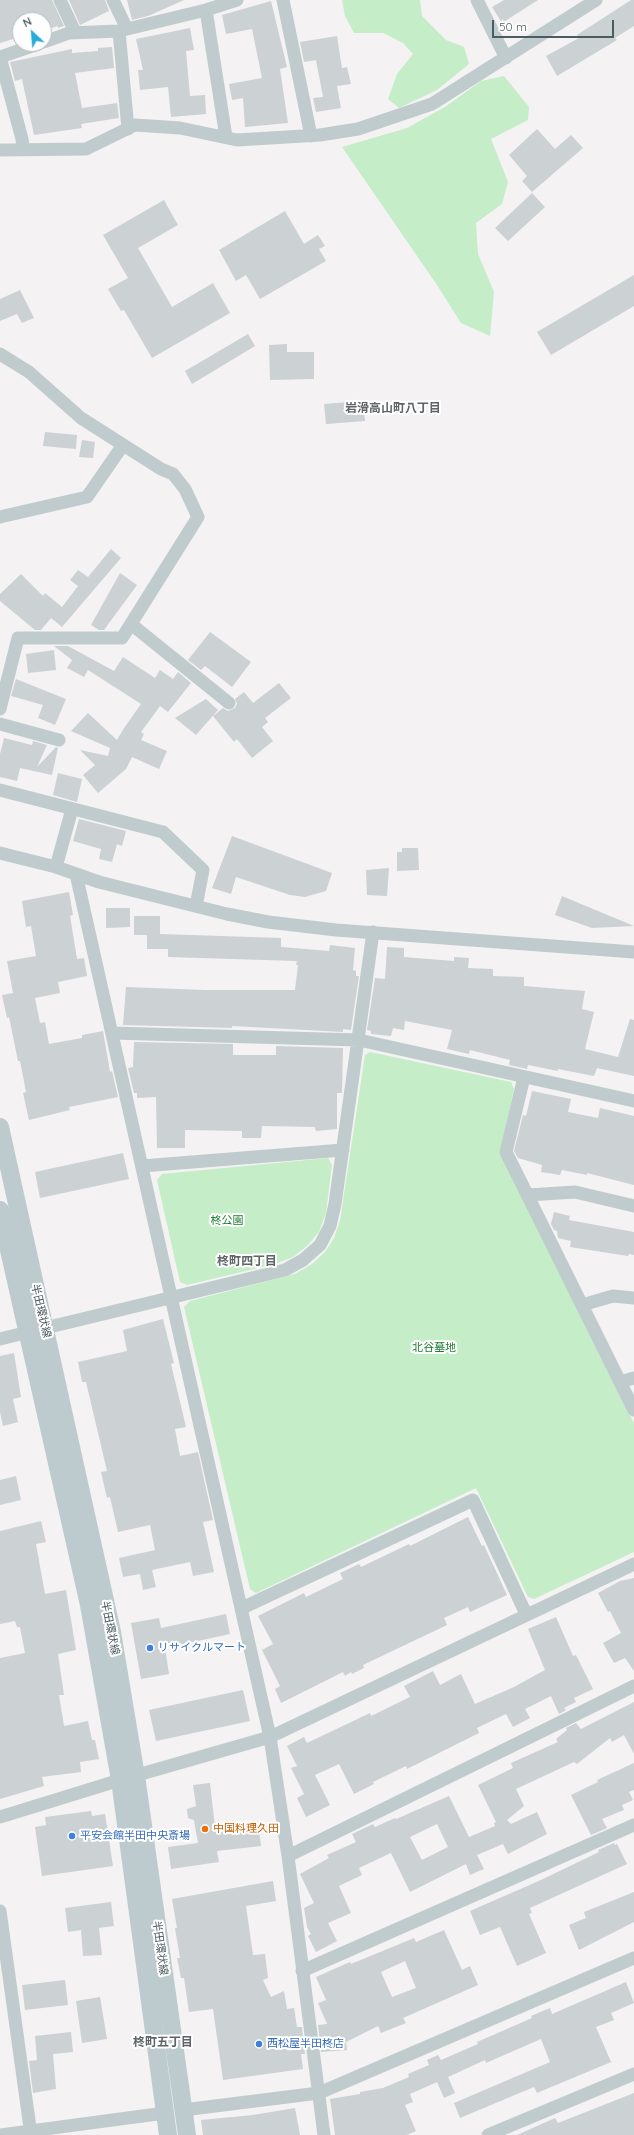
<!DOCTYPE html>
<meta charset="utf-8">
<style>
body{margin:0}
#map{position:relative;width:634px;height:2135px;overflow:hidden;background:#f4f2f3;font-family:Quicksand,sans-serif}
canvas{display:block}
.north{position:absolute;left:12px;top:12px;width:40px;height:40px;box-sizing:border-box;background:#fff;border:1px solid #b7bdbf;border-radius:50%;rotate:334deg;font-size:11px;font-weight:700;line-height:16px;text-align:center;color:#4b5b5f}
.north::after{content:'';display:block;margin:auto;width:14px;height:18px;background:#27abda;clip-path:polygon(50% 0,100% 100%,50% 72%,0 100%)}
.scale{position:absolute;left:492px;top:20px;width:122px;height:18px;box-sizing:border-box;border:2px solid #4b5b5f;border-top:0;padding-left:5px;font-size:12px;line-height:14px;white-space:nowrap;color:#4b5b5f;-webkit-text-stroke:3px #fff;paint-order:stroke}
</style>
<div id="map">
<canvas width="634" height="2135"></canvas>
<div class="north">N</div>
<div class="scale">50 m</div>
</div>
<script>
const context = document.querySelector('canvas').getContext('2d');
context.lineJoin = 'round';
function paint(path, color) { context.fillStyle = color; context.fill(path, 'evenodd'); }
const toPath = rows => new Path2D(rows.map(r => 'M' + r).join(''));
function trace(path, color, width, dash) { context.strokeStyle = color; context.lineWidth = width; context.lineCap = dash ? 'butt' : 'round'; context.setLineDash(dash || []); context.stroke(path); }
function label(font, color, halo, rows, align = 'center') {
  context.font = font + ' Quicksand,"Noto Sans JP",sans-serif'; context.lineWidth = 4; context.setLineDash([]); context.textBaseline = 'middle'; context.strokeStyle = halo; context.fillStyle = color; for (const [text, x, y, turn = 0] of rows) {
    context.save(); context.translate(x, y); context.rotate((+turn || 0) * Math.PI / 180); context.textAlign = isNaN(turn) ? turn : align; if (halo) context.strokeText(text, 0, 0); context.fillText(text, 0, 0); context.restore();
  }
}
const green = toPath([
 [342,0,420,0,422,16,446,40,464,47,469,64,437,90,399,108,388,99,397,74,413,54,403,43,383,33,354,33,345,16],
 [504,76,529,107,528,120,491,139,508,182,502,204,476,223,478,254,494,292,490,336,461,323,437,285,342,147,407,128,445,107,481,81],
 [370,1052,511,1082,514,1089,500,1152,634,1423,634,1552,534,1599,528,1597,476,1488,256,1593,250,1589,184,1307,190,1301,295,1274,312,1264,325,1252,334,1238,340,1221,365,1055],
 [328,1158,332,1165,326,1213,319,1232,307,1246,293,1257,275,1264,187,1285,180,1282,157,1180,162,1174]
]);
const building = toPath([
 [0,0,52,0,64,26,58,28,58,26,44,30,44,20,20,20,20,37,0,43],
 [69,0,105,0,109,11,80,25],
 [127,0,184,0,148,16,132,20],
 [504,0,538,0,502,23,492,7],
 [631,0,634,0,634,26,615,38,617,40,557,76,546,56,579,38,577,35],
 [271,1,287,67,280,69,288,123,245,127,243,98,232,100,229,84,262,78,252,29,226,34,222,15],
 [190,28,194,50,186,51,190,96,205,95,206,114,171,117,168,87,140,90,138,70,143,70,136,39],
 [337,36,342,68,347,67,351,84,337,86,341,108,316,112,313,98,323,97,316,60,304,62,300,42],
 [112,47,114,68,75,73,82,108,117,103,119,118,81,124,82,128,34,135,22,79,15,81,10,62,72,49,72,53,98,51,98,48],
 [537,129,555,149,571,135,583,148,532,192,522,181,527,176,509,155],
 [532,193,545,207,508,241,495,228],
 [164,200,178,225,138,248,172,307,213,283,230,313,152,358,124,310,121,311,108,289,128,278,103,235],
 [285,211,304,244,318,235,325,246,319,249,326,261,260,299,246,275,236,281,219,250],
 [634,275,634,306,551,355,537,332],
 [20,290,34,318,22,323,17,314,0,321,0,299],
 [248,334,255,346,192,384,185,371],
 [287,344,287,352,314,352,314,379,270,380,269,345],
 [363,401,365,421,326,424,324,404],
 [45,432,77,435,76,449,43,446],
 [82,440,95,442,93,458,79,457],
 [111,549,121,558,62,627,51,618,41,630,35,630,0,601,0,594,21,574,43,596,45,593,62,607,78,586,70,580,78,570,88,577],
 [120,573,137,585,104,630,99,630,91,625],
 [210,632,251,662,232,687,205,666,201,670,188,660],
 [54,646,68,646,114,671,123,657,155,678,160,670,173,679,178,672,191,683,168,712,160,706,141,732,144,734,141,740,167,751,159,769,132,757,126,769,98,793,83,775,95,765,80,750,108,756,110,748,71,731,88,713,117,740,124,728,141,704,88,670,84,677,67,668,72,660],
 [54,650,56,670,28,673,26,654],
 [16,679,66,699,55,725,38,718,43,705,11,696],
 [279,683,291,698,265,718,268,722,262,727,273,741,252,758,237,739,234,742,213,716,223,708,228,711,235,708,237,704,235,699,244,692,253,703],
 [206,699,218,710,196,735,175,718],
 [4,738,32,745,33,741,47,745,37,767,56,747,58,748,52,775,20,768,17,781,0,777,0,754],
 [58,773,82,779,77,802,53,795],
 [79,819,126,831,122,846,117,844,112,862,99,859,101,849,73,841],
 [232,836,332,873,326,891,305,897,290,895,236,877,231,894,212,888],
 [402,848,418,848,419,870,397,871,397,852,402,852],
 [389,868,387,896,367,895,366,870],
 [69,892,73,915,70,916,77,959,84,958,87,976,58,982,60,993,35,998,40,1023,45,1022,49,1044,82,1038,82,1035,103,1031,110,1072,112,1071,118,1097,69,1107,70,1110,29,1120,23,1093,26,1092,20,1061,18,1061,9,1017,7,1018,2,995,13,993,7,961,36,956,31,926,26,927,22,901],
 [562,896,634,926,592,928,555,915],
 [106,908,130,908,130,927,106,928],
 [134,916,160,916,160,934,281,938,281,947,329,951,330,945,355,948,353,970,356,971,356,976,359,976,351,1030,343,1029,343,1032,232,1026,232,1028,123,1025,126,987,205,990,295,990,298,965,296,965,297,961,168,957,168,949,147,949,147,935,134,935],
 [387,947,404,948,404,957,454,961,454,957,469,958,468,968,493,969,493,976,524,977,524,986,585,991,582,1009,594,1012,585,1049,618,1057,630,1019,634,1020,634,1076,597,1068,594,1076,558,1069,558,1071,528,1065,527,1069,509,1065,510,1060,470,1050,469,1054,447,1049,452,1030,405,1021,404,1030,393,1028,391,1036,371,1034,371,1031,367,1030,375,978,385,979],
 [134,1042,233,1044,233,1055,276,1055,276,1046,343,1048,342,1093,337,1093,337,1129,316,1131,315,1127,262,1126,261,1138,242,1138,242,1131,185,1130,185,1148,157,1148,156,1097,137,1098,137,1093,134,1093,128,1068,133,1067],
 [532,1091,571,1099,568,1112,598,1118,600,1108,634,1116,634,1185,587,1173,587,1175,562,1170,560,1175,541,1172,542,1165,518,1158,514,1151,523,1115,526,1116],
 [123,1153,129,1179,40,1198,35,1172],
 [554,1212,570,1216,569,1220,634,1232,634,1255,629,1254,628,1256,570,1247,571,1241,558,1238,557,1231,554,1230,551,1224],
 [163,1319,174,1363,171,1364,186,1427,175,1429,180,1456,198,1452,213,1520,203,1522,214,1572,193,1576,190,1562,152,1570,156,1587,143,1590,140,1574,123,1577,119,1558,155,1550,150,1525,118,1532,110,1497,107,1498,101,1472,107,1471,86,1382,82,1382,78,1362,127,1351,123,1330],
 [14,1353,21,1397,13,1399,18,1422,3,1426,0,1412,0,1356],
 [16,1476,21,1500,0,1505,0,1480],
 [468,1517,482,1546,484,1545,507,1595,470,1612,468,1607,444,1618,447,1625,363,1665,364,1668,352,1674,351,1672,345,1676,343,1672,281,1703,275,1689,280,1686,262,1650,273,1644,258,1616,304,1593,306,1597,343,1579,340,1573,359,1564,361,1567,409,1544,410,1546],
 [41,1521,46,1542,36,1544,45,1594,66,1590,76,1650,58,1654,64,1695,59,1695,64,1726,88,1721,92,1740,95,1740,99,1759,80,1762,81,1772,42,1777,44,1786,0,1799,0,1658,25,1653,20,1627,17,1627,15,1621,0,1624,0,1531],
 [634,1578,634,1671,625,1658,614,1663,603,1643,621,1633,610,1611,608,1612,598,1593,620,1581],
 [226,1614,230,1634,165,1648,169,1674,141,1679,131,1623,159,1618,161,1628],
 [556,1617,573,1656,576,1655,593,1689,574,1698,576,1702,564,1708,566,1710,559,1714,551,1696,525,1709,530,1718,513,1727,506,1714,477,1728,479,1733,407,1769,406,1766,373,1782,374,1784,354,1794,339,1764,315,1775,330,1805,306,1817,297,1798,304,1794,291,1768,297,1766,287,1746,304,1737,307,1743,370,1713,371,1716,410,1697,404,1686,433,1671,440,1685,461,1674,475,1704,514,1687,545,1670,528,1629],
 [243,1690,250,1721,156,1741,149,1710],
 [634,1702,634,1754,624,1735,612,1742,610,1738,577,1764,574,1762,516,1789,524,1806,507,1820,511,1824,537,1812,547,1834,508,1854,503,1844,477,1855,484,1869,470,1875,466,1864,410,1892,391,1853,359,1868,362,1875,339,1886,351,1913,328,1923,337,1941,316,1952,308,1936,311,1934,307,1927,304,1908,314,1903,300,1874,329,1858,327,1855,356,1842,352,1834,373,1824,375,1827,395,1818,396,1819,449,1796,469,1837,495,1826,494,1823,496,1822,478,1785,513,1768,511,1763,558,1742,556,1739,567,1730,566,1728,576,1723,581,1729],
 [437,1824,448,1847,422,1860,410,1837],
 [634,1763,634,1790,629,1792,633,1800,622,1805,624,1810,602,1819,607,1828,591,1835,571,1795,598,1782,597,1780],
 [210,1783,215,1827,258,1822,261,1846,217,1851,219,1862,171,1869,168,1847,198,1843,194,1820,188,1818,187,1809,196,1806,193,1785],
 [91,1811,92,1816,105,1814,113,1866,42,1876,35,1827,46,1825,45,1817],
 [614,1843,615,1845,617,1844,627,1864,530,1908,532,1913,529,1914,546,1953,517,1966,500,1927,480,1935,470,1911,541,1880,599,1852,598,1850],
 [273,1881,276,1901,246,1906,253,1955,265,1954,268,1978,263,1980,271,1997,284,1991,287,2009,294,2008,297,2027,302,2027,305,2054,301,2054,303,2069,223,2080,213,2009,189,2012,184,1978,181,1978,177,1958,180,1958,175,1928,177,1928,172,1899],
 [634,1892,634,1922,579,1950,569,1925,586,1918,584,1912],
 [111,1902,114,1926,99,1928,102,1955,83,1956,81,1930,68,1932,65,1908],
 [444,1930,462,1970,470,1966,478,1985,403,2018,406,2023,381,2033,378,2026,346,2042,347,2050,321,2052,318,2025,327,2024,318,2003,326,2000,316,1977,350,1962,351,1964,414,1938,416,1942],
 [405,1961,416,1988,392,1997,381,1972],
 [65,1980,68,2005,25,2010,22,1985],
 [626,1982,634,2003,611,2013,614,2020,596,2027,611,2062,537,2093,534,2087,460,2118,454,2103,550,2062,541,2039,486,2063,485,2060,448,2077,455,2093,444,2098,437,2082,410,2094,413,2102,405,2105,416,2131,407,2135,335,2135,330,2099,360,2094,360,2092,383,2088,409,2077,408,2074,429,2065,427,2060,438,2055,441,2060,478,2044,477,2042,532,2018,531,2016,550,2008,552,2014],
 [100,1997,107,2039,82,2043,76,2001],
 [71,2032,73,2052,53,2054,56,2089,33,2093,29,2061,37,2060,35,2036],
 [634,2093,634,2135,517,2135,555,2118,558,2123],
 [295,2108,300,2135,203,2135,201,2120,253,2115]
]);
const street = toPath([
 [60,0,75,32],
 [113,0,127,29],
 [283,0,311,136],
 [477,0,506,58],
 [206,10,226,137],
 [119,31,128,129],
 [44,42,69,33,119,31,206,10,237,0],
 [23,149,22,139,0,57,38,44],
 [0,150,86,149,135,125,180,128,237,140,320,135,358,129,432,104,596,0],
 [0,354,29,372,81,418,161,469,173,474,185,489,198,517,122,638,18,638,0,709],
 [0,517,87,497,123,445],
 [131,624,229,703],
 [0,724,59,740],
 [0,790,163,832,203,870,196,906],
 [0,853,56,867,99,882,227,914,268,922,336,930,634,952],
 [56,867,72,809],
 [76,874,270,1737,288,1856,324,2135],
 [112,1033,359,1040,634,1101],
 [524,1077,506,1152,634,1410],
 [142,1166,343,1150],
 [528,1195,575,1192,634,1206],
 [582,1305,613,1296,634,1298],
 [0,1339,285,1270,303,1260,320,1245,330,1226,335,1204,373,932],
 [620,1382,634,1378],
 [242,1608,473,1500,526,1614],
 [0,1817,120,1780,270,1737,634,1564],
 [288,1856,634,1686],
 [0,1911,31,2135],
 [302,1971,634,1825],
 [183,2110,319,2093,634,1958],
 [0,2135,165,2113],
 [488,2135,634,2074]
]);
const secondary = toPath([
 [0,1127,112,1632,136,1776,187,2135],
 [0,1210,89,1605,120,1780,168,2135]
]);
const markers = [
 [150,1648,4,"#3f7fe0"],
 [205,1829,4,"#e8710a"],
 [72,1836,4,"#3f7fe0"],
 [259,2044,4,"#3f7fe0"]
];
const parkNames = [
 ["柊公園",227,1221],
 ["北谷墓地",434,1348]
];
const streetNames = [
 ["半田環状線",41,1311,77],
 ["半田環状線",110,1628,79],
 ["半田環状線",160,1948,82]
];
const shopNames = [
 ["リサイクルマート",158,1648],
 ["平安会館半田中央斎場",80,1836],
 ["西松屋半田柊店",267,2044]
];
const foodNames = [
 ["中国料理久田",213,1829]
];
const neighbourhoodNames = [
 ["岩滑高山町八丁目",393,408],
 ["柊町四丁目",247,1261],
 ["柊町五丁目",163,2042]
];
paint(green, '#c5edc8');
paint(building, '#ccd1d4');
trace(street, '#bfcbcd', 13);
trace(secondary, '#bdcbcf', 18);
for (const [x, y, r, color] of markers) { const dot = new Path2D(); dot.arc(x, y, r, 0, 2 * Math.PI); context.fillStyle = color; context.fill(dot); trace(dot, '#fff', 1.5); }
label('11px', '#1e7d31', '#fff', parkNames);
label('11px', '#4b5b5f', '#fff', streetNames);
label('11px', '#366cbe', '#fff', shopNames, 'left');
label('11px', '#c56008', '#fff', foodNames, 'left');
label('bold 12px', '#5f6567', '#fff', neighbourhoodNames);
</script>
